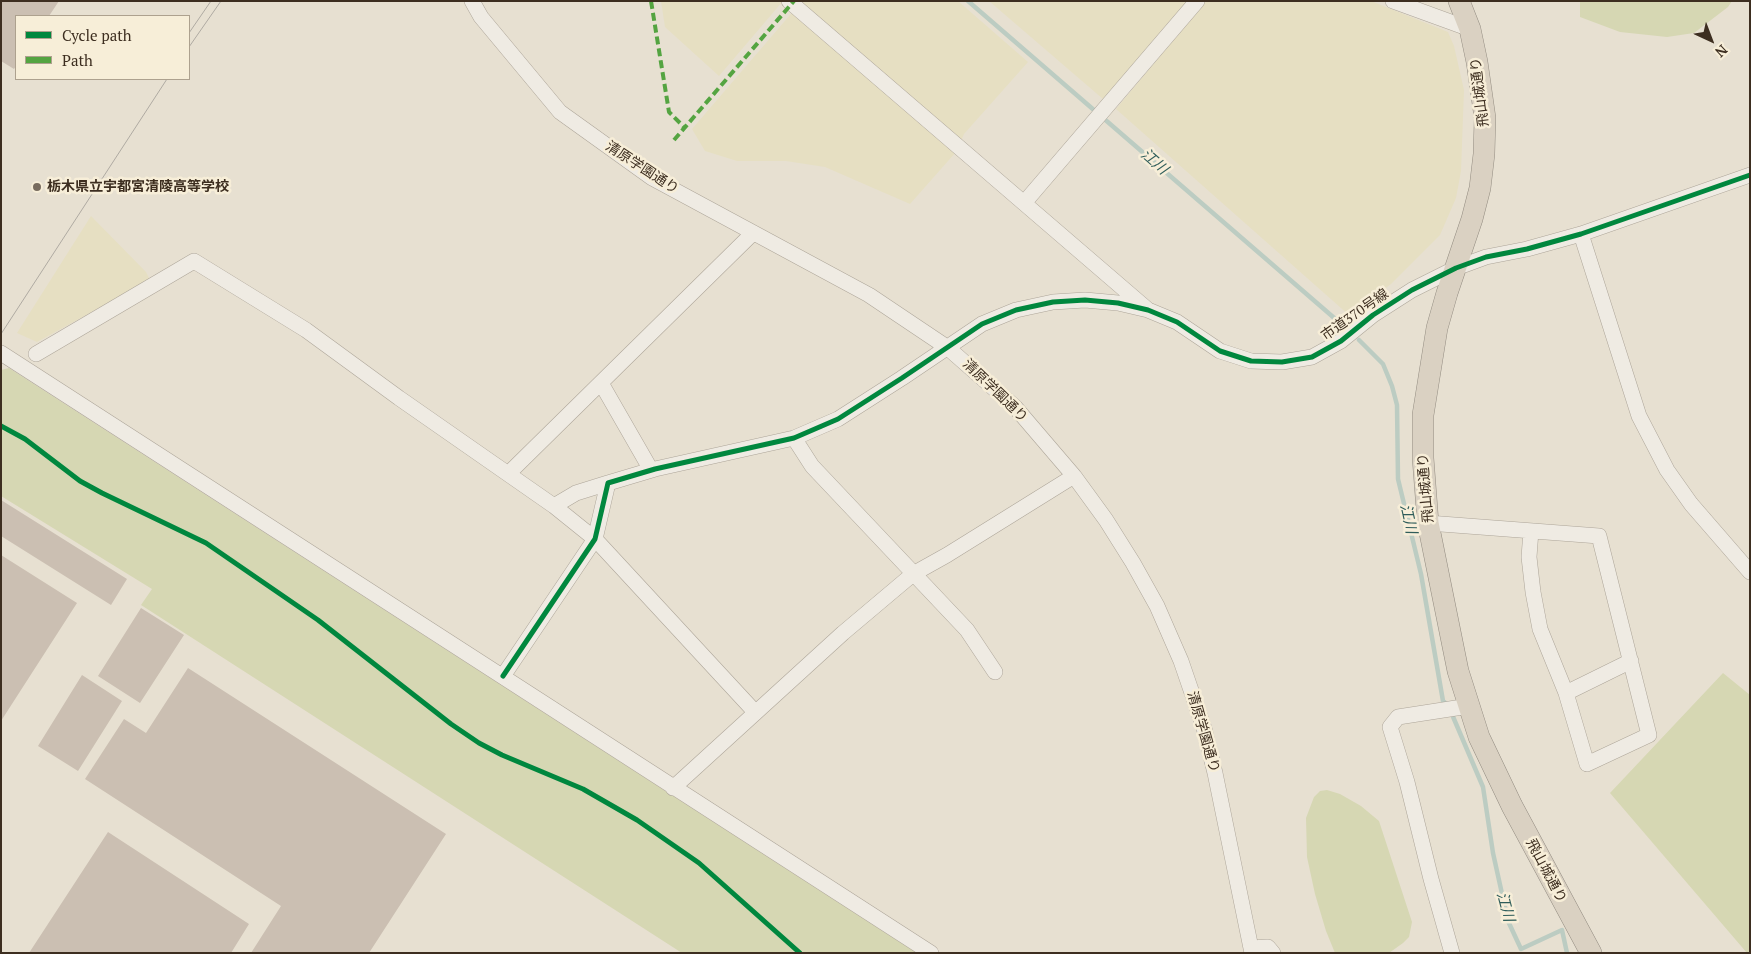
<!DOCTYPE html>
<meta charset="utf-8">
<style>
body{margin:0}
#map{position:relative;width:1751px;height:954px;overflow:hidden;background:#e7e0d1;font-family:"PT Serif",serif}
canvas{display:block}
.frame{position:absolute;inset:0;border:2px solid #3d2e20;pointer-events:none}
.legend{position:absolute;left:15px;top:15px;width:175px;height:65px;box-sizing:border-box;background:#f7eed8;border:1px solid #ada18e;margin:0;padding:6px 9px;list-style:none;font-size:15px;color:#3d2e20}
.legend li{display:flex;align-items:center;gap:10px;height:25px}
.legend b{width:25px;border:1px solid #ada18e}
.north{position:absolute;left:1686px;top:15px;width:50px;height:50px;-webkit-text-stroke:4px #f7eed8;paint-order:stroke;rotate:137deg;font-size:14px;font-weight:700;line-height:20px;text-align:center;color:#3d2e20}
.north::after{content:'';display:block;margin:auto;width:18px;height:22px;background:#3d2e20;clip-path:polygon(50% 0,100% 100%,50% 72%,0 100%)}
</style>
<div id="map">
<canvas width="1751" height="954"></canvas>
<div class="frame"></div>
<ul class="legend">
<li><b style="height:6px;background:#00873e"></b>Cycle path</li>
<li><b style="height:6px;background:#54a441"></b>Path</li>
</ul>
<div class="north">N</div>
</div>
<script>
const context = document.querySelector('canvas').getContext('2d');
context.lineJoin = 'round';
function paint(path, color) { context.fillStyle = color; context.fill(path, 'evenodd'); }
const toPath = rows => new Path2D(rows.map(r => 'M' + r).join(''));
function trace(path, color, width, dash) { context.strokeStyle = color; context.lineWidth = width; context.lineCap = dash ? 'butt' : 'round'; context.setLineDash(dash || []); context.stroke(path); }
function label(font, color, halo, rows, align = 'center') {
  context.font = font + ' "PT Serif","Noto Sans JP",serif'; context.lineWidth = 5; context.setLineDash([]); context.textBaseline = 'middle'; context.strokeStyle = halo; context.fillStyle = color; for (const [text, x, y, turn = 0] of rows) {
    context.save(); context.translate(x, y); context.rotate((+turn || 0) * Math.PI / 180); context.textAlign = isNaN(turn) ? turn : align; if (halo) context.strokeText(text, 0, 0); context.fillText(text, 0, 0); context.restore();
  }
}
const farmland = toPath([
 [661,1,783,1,719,76,665,27],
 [802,1,958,1,1028,62,964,134,956,152,910,204,825,167,786,161,737,161,705,151,692,129],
 [989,1,1187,1,1103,99],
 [1206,1,1371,1,1448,32,1454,46,1464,90,1461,171,1456,198,1440,235,1391,284,1350,316,1116,109],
 [91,216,146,272,150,280,37,342,17,333]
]);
const green = toPath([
 [1580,1,1732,1,1728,7,1694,33,1667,37,1620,32,1580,17],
 [9,368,917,953,682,953,141,605,152,589,1,496,1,370],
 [1723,673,1750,695,1750,953,1747,953,1610,793],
 [1327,790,1340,794,1361,806,1379,821,1412,922,1409,937,1403,943,1389,953,1335,953,1326,931,1315,894,1307,857,1306,818,1314,797,1320,791]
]);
const stream = toPath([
 [968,1,1340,323],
 [1359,340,1383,364,1392,386,1397,405,1398,479,1421,574,1443,701,1448,705],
 [1451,712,1483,787,1493,853,1508,921,1521,949,1562,930,1567,953]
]);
const building = toPath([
 [1,1,59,1,49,16,16,16,16,66,14,69,1,61],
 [1,500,127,579,111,605,1,536],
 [1,555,77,603,1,721],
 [141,608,184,635,140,703,98,676],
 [188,668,446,834,369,953,251,953,281,906,85,779,124,719,146,733],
 [82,675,122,701,78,771,38,746],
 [108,832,249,924,231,953,29,953]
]);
const minor = toPath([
 [472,1,481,17,560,112,652,178,869,295,948,348,1015,407,1074,476,1106,520,1133,563,1157,606,1181,661,1204,728,1215,773,1252,953],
 [789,1,1147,309],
 [1393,1,1470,29],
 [1024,203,1197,1],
 [1581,234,1639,416,1667,470,1691,504,1750,572],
 [1,353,931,953],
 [36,354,194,261,306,330,399,398,554,506,595,539,755,712],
 [601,383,651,470],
 [794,438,812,466,967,630,995,672],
 [508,474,753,233],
 [554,506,576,493,608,483],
 [1428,523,1599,536,1649,735,1587,764,1566,693,1540,629,1533,592,1529,557,1531,531],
 [503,676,595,539,608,483,655,469,794,438,838,419,902,378,982,324,1016,310,1053,302,1085,300,1118,303,1148,310,1177,322,1220,351,1251,361,1282,362,1312,357,1341,341,1373,315,1412,290,1456,268,1486,257,1527,249,1581,234,1750,175],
 [1566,693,1631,661],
 [673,788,843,633,913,574,947,555,1074,476],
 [1251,948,1268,947,1273,953],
 [1452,953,1431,879,1407,782,1390,727,1398,717,1469,706]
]);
const highway = toPath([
 [1459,1,1470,29,1477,62,1485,118,1484,154,1480,188,1472,219,1447,293,1437,328,1423,415,1423,458,1428,523,1458,671,1479,737,1512,806,1591,953]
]);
const tram = toPath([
 [189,33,211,1],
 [189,47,221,1],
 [1,334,167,79]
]);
const quiet = toPath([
 [651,1,669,112,685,128],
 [674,140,794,1]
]);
const cycleway = toPath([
 [1,426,25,439,80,481,102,493,206,543,318,620,451,724,479,743,502,755,583,789,637,820,699,863,800,953],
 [503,676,595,539,608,483,655,469,794,438,838,419,902,378,982,324,1016,310,1053,302,1085,300,1118,303,1148,310,1177,322,1220,351,1251,361,1282,362,1312,357,1341,341,1373,315,1412,290,1456,268,1486,257,1527,249,1581,234,1750,175]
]);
const markers = [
 [37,187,5,"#786c5e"]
];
const streetNames = [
 ["飛山城通り",1480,92,-97],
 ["清原学園通り",642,168,33],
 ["市道370号線",1355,315,-35],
 ["清原学園通り",995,391,44],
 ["飛山城通り",1426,488,-95],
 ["清原学園通り",1203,732,74],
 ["飛山城通り",1546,871,62]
];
const poiNames = [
 ["栃木県立宇都宮清陵高等学校",47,187]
];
const waterNames = [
 ["江川",1154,162,41],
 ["江川",1408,519,77],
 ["江川",1505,907,75]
];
paint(farmland, '#e6dfc2');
paint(green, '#d6d7b3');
trace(stream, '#bcccc2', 4.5);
paint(building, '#cbbfb2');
trace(minor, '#ada599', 16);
trace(highway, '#928b80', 22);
trace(minor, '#efebe3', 15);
trace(highway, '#dad1c2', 21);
trace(tram, '#afaaa2', 1);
trace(quiet, '#54a441', 4, [8, 4]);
trace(cycleway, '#00873e', 5);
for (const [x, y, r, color] of markers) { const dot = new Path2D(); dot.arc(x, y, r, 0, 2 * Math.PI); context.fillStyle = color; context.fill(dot); trace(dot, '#f7eed8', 2); }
label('14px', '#3d2e20', '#f7eed8', streetNames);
label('bold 14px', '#3d2e20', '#f7eed8', poiNames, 'left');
label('italic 15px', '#2f5d5a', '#f7eed8', waterNames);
</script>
